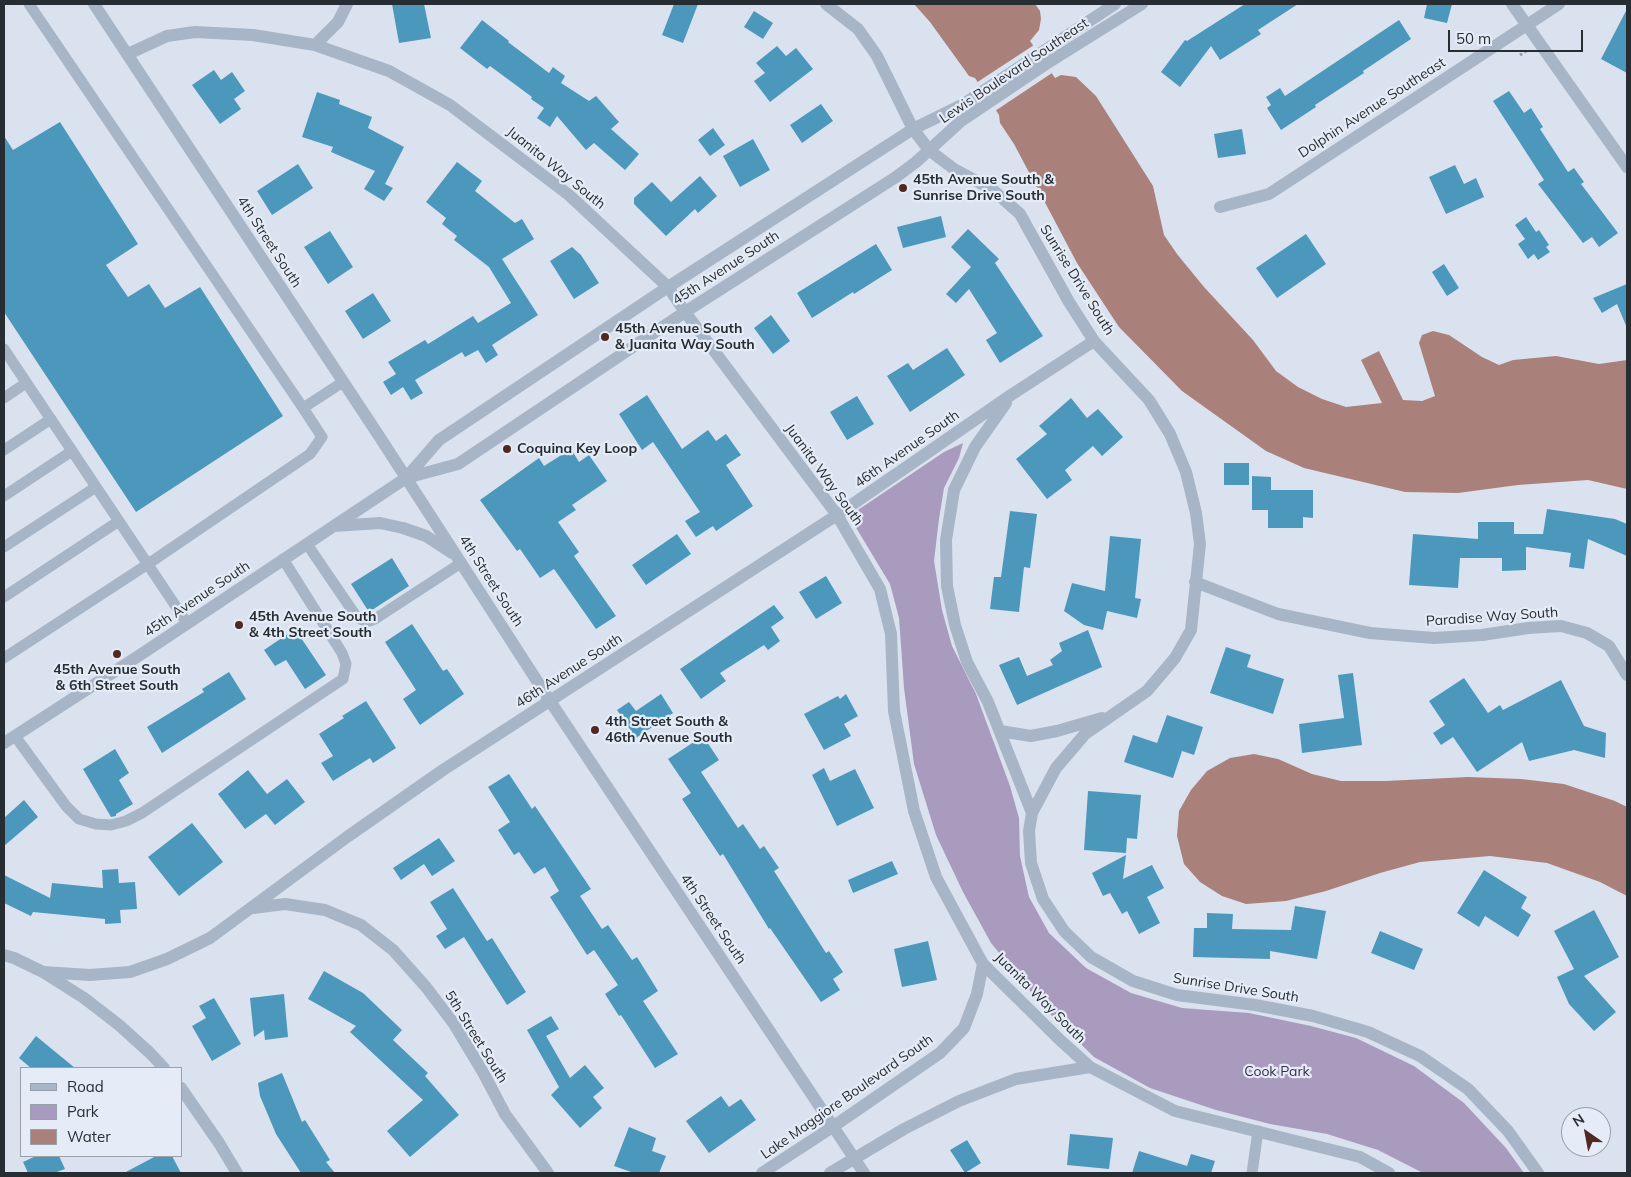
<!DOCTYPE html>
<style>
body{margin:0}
#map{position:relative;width:1631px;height:1177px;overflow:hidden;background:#dae2ef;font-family:Mulish,sans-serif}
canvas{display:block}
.frame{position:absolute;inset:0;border:5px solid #272e33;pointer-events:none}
.legend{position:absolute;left:20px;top:1067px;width:162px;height:90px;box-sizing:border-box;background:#e5ecf7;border:1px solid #99a0a9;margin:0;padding:6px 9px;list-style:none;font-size:15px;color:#272e33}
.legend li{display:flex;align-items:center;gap:10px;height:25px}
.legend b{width:25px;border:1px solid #99a0a9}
.north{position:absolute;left:1561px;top:1107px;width:50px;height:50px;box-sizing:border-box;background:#e5ecf7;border:1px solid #99a0a9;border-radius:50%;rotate:327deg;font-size:14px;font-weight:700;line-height:20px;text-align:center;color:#272e33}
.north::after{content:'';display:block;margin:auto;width:18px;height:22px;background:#512720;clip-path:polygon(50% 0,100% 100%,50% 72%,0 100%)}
.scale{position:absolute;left:1448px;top:30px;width:135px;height:22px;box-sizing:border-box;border:2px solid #272e33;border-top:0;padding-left:6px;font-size:15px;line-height:18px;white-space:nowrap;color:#272e33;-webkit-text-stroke:4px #e5ecf7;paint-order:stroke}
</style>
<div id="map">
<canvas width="1631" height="1177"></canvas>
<div class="frame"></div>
<ul class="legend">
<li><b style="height:6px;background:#a7b5c6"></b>Road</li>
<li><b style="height:14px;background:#a99bbd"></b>Park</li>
<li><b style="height:14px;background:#aa807b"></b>Water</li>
</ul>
<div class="north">N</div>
<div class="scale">50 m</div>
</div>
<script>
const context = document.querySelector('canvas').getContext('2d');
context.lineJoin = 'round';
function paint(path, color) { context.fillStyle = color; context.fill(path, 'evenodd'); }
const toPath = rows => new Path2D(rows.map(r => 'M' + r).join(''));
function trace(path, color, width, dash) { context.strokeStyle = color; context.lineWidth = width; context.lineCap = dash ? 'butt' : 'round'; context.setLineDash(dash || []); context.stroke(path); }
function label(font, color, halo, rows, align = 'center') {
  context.font = font + ' Mulish,sans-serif'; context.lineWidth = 4.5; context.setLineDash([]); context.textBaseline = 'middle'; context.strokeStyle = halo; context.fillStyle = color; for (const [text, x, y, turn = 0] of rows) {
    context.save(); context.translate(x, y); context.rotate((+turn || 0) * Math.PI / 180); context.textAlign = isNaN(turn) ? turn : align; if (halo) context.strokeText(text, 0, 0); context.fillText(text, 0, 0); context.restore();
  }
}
const green = toPath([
 [963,443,959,458,944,488,939,519,934,561,942,610,952,646,976,694,1010,786,1019,818,1020,856,1029,897,1049,933,1086,968,1131,993,1182,1008,1249,1013,1311,1026,1356,1038,1414,1066,1464,1103,1506,1148,1524,1173,1423,1173,1378,1150,1327,1134,1270,1124,1216,1110,1150,1088,1094,1057,1044,1008,991,943,963,892,936,835,914,764,904,688,899,618,890,584,849,516,944,452]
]);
const water = toPath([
 [914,4,1035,4,1040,11,1041,19,1039,30,1030,41,1055,78,1061,75,1076,77,1096,96,1153,186,1164,235,1177,254,1204,287,1253,340,1276,371,1298,387,1322,399,1346,407,1382,403,1361,360,1379,351,1403,400,1422,401,1435,396,1419,343,1422,335,1433,331,1449,335,1482,357,1499,365,1513,360,1556,356,1599,364,1627,360,1627,489,1588,480,1518,485,1458,493,1405,492,1304,468,1266,451,1182,391,1119,327,1077,263,1014,144,1000,123,999,115,975,78,969,76,930,22],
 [1254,754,1278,759,1312,774,1341,781,1385,781,1468,777,1521,779,1564,784,1615,801,1627,807,1627,896,1600,882,1547,863,1490,856,1420,862,1380,873,1326,891,1286,901,1246,904,1222,896,1200,882,1184,864,1177,836,1179,811,1191,790,1207,771,1230,758]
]);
const pier = toPath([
 [1034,45,1052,73,995,111,976,83]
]);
const building = toPath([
 [392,4,424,4,431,38,399,43],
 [674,4,698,4,683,43,662,35],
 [1245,4,1298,4,1258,30,1261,34,1220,60,1211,46,1180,87,1161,72,1185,40,1187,41],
 [1427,4,1452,4,1447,23,1424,18],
 [1627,9,1627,73,1601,59],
 [754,11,773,23,763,39,744,27],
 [482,20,509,41,508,42,549,73,553,67,565,76,561,83,589,101,596,96,619,122,611,129,639,154,625,170,594,143,586,150,557,116,550,127,537,118,544,108,531,99,532,97,490,66,487,69,460,48],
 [1399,20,1411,39,1363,71,1364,73,1315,105,1316,107,1281,130,1267,108,1271,105,1266,97,1280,88,1285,96],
 [777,46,786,56,796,48,813,69,770,102,754,81,765,73,756,63],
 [214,70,221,80,232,72,245,91,234,99,241,109,220,124,192,85],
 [1509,91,1524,113,1531,108,1543,127,1540,129,1568,172,1574,168,1584,182,1581,184,1618,233,1599,247,1592,237,1583,243,1538,184,1544,180,1493,101],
 [317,92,340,100,339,104,372,117,368,128,404,147,385,184,393,188,384,201,364,189,375,171,331,152,333,147,302,137],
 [821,104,833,121,802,143,790,125],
 [60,122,138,244,106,265,128,297,149,284,165,308,200,287,283,416,136,512,4,312,4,136,13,150],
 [713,128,725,145,710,156,698,140],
 [1242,129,1246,154,1218,158,1214,134],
 [753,139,770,170,740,187,723,156],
 [457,162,482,181,475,191,515,223,522,219,534,239,502,259,538,315,492,345,498,355,486,363,478,350,465,357,462,352,415,380,423,393,411,400,403,387,391,395,383,382,396,374,388,362,425,340,428,344,473,316,478,323,511,303,489,267,454,240,457,236,442,224,446,218,426,202],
 [298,164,313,188,272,215,257,191],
 [1455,165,1464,184,1476,178,1484,197,1446,214,1429,177],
 [700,176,717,196,698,213,695,209,666,236,634,204,634,198,652,182,671,202],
 [941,216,946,237,903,248,897,227],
 [1526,217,1536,232,1539,230,1549,245,1546,247,1550,252,1538,260,1534,254,1528,259,1518,244,1525,239,1515,225],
 [968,229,999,259,995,263,1043,336,1000,363,986,340,997,333,969,289,956,303,946,294,971,267,951,247],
 [330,231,353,267,328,284,304,247],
 [1306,234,1326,264,1277,298,1256,268],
 [876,244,892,270,854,294,853,292,812,318,797,293],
 [572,247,581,255,599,283,574,299,550,261],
 [1444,264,1459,288,1447,296,1432,272],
 [1627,284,1627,328,1617,304,1602,313,1593,298],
 [373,293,391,321,363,339,345,311],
 [771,315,790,341,773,354,754,328],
 [947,348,965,375,910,412,887,376,908,363,913,370],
 [647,395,682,449,708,430,716,441,726,434,741,455,726,465,753,506,716,531,713,526,696,537,685,521,700,512,653,442,642,450,619,414],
 [857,396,874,424,847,440,830,412],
 [1071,398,1087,418,1098,409,1123,437,1102,456,1093,446,1065,470,1072,480,1047,499,1016,459,1047,434,1039,426],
 [571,449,579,462,589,455,607,481,572,505,576,510,558,522,579,552,574,556,616,616,596,629,554,569,540,578,520,549,517,551,480,500,539,458,544,466],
 [1224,463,1249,463,1249,485,1224,485],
 [1252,476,1271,477,1271,490,1313,490,1313,518,1303,517,1303,528,1268,528,1268,510,1252,510],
 [1547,509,1615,519,1627,524,1627,556,1588,539,1584,569,1569,567,1571,553,1526,547,1526,570,1502,571,1502,558,1460,558,1458,588,1409,585,1413,534,1478,539,1478,522,1514,522,1514,534,1543,534],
 [1010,511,1037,514,1030,568,1024,567,1019,612,990,609,994,577,1001,577],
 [677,534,691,554,646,585,632,565],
 [1110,536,1141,539,1135,598,1141,599,1137,618,1107,611,1103,630,1084,625,1064,611,1072,583,1105,591],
 [392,558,409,586,369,612,351,584],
 [826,576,842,603,816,619,799,592],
 [774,605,784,618,771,627,780,641,768,650,764,645,720,673,726,681,701,699,680,669],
 [412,624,443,671,447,669,464,694,420,725,403,699,416,690,385,642],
 [295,629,326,675,305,689,286,660,275,666,264,650],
 [1088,630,1102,667,1017,705,999,665,1019,657,1027,676,1053,665,1050,660,1062,651,1059,643],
 [1226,647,1251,655,1247,667,1284,679,1273,714,1210,693],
 [229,672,246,699,162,753,147,727,204,692,202,689],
 [1353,673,1362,745,1302,753,1299,724,1344,718,1338,675],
 [1464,678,1488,713,1500,705,1503,710,1561,680,1584,726,1606,733,1605,758,1574,750,1529,761,1522,742,1477,772,1453,737,1441,745,1433,733,1445,725,1429,701],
 [661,694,673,713,636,738,617,710,629,702,636,711],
 [846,694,858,716,844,724,851,736,824,750,804,714,838,696,840,699],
 [366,701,396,748,373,763,370,758,333,781,321,763,333,756,319,734,344,718,342,716],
 [1167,715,1203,727,1194,755,1182,751,1173,778,1124,762,1133,735,1157,743],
 [703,736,719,760,701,772,738,828,743,824,760,849,764,846,779,868,774,871,826,953,829,951,843,972,833,979,840,990,821,1002,770,928,769,929,723,854,720,856,682,799,691,793,668,759],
 [115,749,129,773,119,780,133,804,116,814,116,816,111,817,83,769],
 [824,768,830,781,855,769,874,808,837,826,812,775],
 [248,770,267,794,287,779,305,802,275,825,266,814,245,829,218,794],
 [509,774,532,809,535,806,591,889,580,896,602,929,608,925,632,960,637,957,658,991,643,1001,678,1054,655,1068,621,1015,619,1016,605,994,618,985,594,950,587,955,550,897,559,891,545,867,534,874,519,852,514,855,498,830,510,822,488,787],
 [1088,791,1141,795,1137,839,1127,838,1126,853,1084,850],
 [24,800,38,817,4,846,4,818],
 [192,823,223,862,179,896,148,857],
 [439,838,455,861,432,876,424,864,401,880,393,868],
 [1126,855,1123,879,1152,865,1164,888,1147,897,1160,923,1139,934,1127,911,1122,914,1110,893,1103,896,1092,873],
 [892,861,898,874,853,893,848,880],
 [118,869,119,883,135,882,137,909,120,910,121,923,105,924,105,919,33,912,31,916,4,903,4,875,50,898,52,883,103,888,102,870],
 [1484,870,1527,897,1521,908,1531,915,1518,937,1485,916,1479,927,1457,913],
 [453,888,487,941,492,938,526,992,507,1005,464,937,445,949,436,936,447,929,430,902],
 [1295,906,1326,911,1317,959,1270,951,1270,959,1193,957,1194,928,1207,928,1207,913,1233,914,1232,929,1291,930],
 [1594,910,1619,957,1584,976,1616,1012,1594,1031,1569,1004,1557,977,1574,969,1554,931],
 [1380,931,1423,949,1414,970,1371,953],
 [928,941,937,980,902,987,894,949],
 [324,971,363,993,402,1030,393,1040,428,1073,425,1076,459,1115,410,1157,387,1131,423,1100,350,1032,356,1026,308,999],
 [284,994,288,1037,265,1040,264,1030,254,1037,250,998],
 [214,998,241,1044,212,1061,192,1026,206,1018,199,1006],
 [551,1016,559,1029,546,1036,570,1078,585,1065,604,1088,593,1097,602,1108,580,1128,551,1095,559,1087,527,1030],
 [36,1036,75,1068,31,1068,19,1058],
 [282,1073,302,1122,305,1120,330,1160,326,1162,335,1173,301,1173,276,1134,260,1096,258,1083],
 [721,1096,729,1107,741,1099,756,1120,709,1153,686,1121],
 [629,1127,656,1138,652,1151,666,1156,659,1173,634,1173,614,1166],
 [1070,1134,1113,1138,1109,1169,1067,1165],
 [967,1140,981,1163,965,1173,950,1150],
 [1139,1151,1187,1166,1191,1154,1215,1161,1211,1173,1132,1173],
 [36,1156,59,1156,65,1169,54,1173,28,1173,23,1162],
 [156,1156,172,1156,181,1173,124,1173]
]);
const path = toPath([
 [1520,55,1528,50]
]);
const service = toPath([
 [29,4,303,408,343,382],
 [4,349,187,623],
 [4,398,26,383],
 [4,450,51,419],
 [4,496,72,451],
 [307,544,356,616,362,620,369,621,375,619,461,563],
 [4,547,96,487],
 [4,597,119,521],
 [4,658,148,564,310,454,322,437,303,408],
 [15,736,66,806,79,819,96,824,111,825,126,821,142,813,343,679,346,664,342,653,283,559],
 [1252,1173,1258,1131]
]);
const minor = toPath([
 [826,4,858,29,877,56,913,129,929,150,954,169,993,190,1020,214,1069,302,1094,341,1149,400,1170,434,1186,472,1196,513,1200,544,1191,630,1175,658,1147,691,1085,734,1056,768,1032,813,1029,831,1031,863,1043,899,1064,931,1091,957,1133,981,1177,995,1255,1005,1313,1016,1368,1032,1420,1056,1468,1089,1508,1131,1538,1173],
 [1512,4,1627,167],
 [315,45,338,22,347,4],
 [128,54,167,36,195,32,253,35,315,45,389,71,450,105,569,195,668,287,685,312,837,515,880,589,891,634,894,711,914,811,936,877,983,964,1060,1040,1090,1067,1175,1111,1360,1157,1389,1173],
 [1220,207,1269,194,1559,4],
 [1006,403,975,447,954,490,946,540,947,586,955,625,967,662,988,702,1032,813],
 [1195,582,1278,614,1370,633,1434,638,1482,635,1528,628,1561,626,1587,633,1609,646,1627,675],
 [1000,731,1031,736,1057,731,1102,718],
 [253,908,285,904,325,910,361,925,393,950,426,987,454,1024,484,1074,505,1114,548,1173],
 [4,955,14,958,43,972,84,998,119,1025,150,1053,164,1068],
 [43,972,90,975,130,972,167,959,210,938,347,837,443,770,837,515,1011,395,1094,341],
 [181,1088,219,1143,237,1173],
 [762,1173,834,1126,940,1053,964,1028,977,994,983,964],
 [830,1173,904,1129,959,1101,1016,1079,1090,1067]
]);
const tertiary = toPath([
 [94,4,381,439,550,701,864,1173],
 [406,478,458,464,685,312,896,177,916,162,961,121,1046,64,1142,4],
 [334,526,380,523,403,528,426,536,452,553],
 [4,743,140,655,406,478,439,440,668,287,913,129,962,105,1115,4]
]);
const markers = [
 [903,188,5,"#512720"],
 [605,337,5,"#512720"],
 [507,449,5,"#512720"],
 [239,625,5,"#512720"],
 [117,654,5,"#512720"],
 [595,730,5,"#512720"]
];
const streetNames = [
 ["Lewis Boulevard Southeast",1014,71,-34],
 ["Dolphin Avenue Southeast",1372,108,-33],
 ["Juanita Way South",556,168,39],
 ["4th Street South",269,242,57],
 ["45th Avenue South",726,268,-33],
 ["Sunrise Drive South",1077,280,58],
 ["46th Avenue South",907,449,-35],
 ["Juanita Way South",824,475,54],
 ["4th Street South",491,581,57],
 ["45th Avenue South",197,599,-34],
 ["Paradise Way South",1492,617,-4],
 ["46th Avenue South",569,671,-33],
 ["4th Street South",713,919,56],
 ["Sunrise Drive South",1236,988,9],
 ["Juanita Way South",1040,998,45],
 ["5th Street South",476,1037,58],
 ["Lake Maggiore Boulevard South",847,1097,-35]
];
const poiNames = [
 ["45th Avenue South &",913,180],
 ["Sunrise Drive South",913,196],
 ["45th Avenue South",615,329],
 ["& Juanita Way South",615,345],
 ["Coquina Key Loop",517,449],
 ["45th Avenue South",249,617],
 ["& 4th Street South",249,633],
 ["45th Avenue South",117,670,"center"],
 ["& 6th Street South",117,686,"center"],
 ["4th Street South &",605,722],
 ["46th Avenue South",605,738]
];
const parkNames = [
 ["Cook Park",1277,1072]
];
paint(green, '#a99bbd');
paint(water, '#aa807b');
paint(pier, '#dae2ef');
paint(building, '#4b98bc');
trace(path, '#91a1b1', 3, [2.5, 2.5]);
trace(service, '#a7b5c6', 11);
trace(minor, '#a7b5c6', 12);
trace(tertiary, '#a7b5c6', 12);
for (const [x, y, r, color] of markers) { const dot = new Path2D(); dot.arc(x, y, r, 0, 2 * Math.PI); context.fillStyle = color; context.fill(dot); trace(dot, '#e5ecf7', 2); }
label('14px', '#272e33', '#e5ecf7', streetNames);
label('bold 14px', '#272e33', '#e5ecf7', poiNames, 'left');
label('14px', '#3c2d4f', '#e5ecf7', parkNames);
</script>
